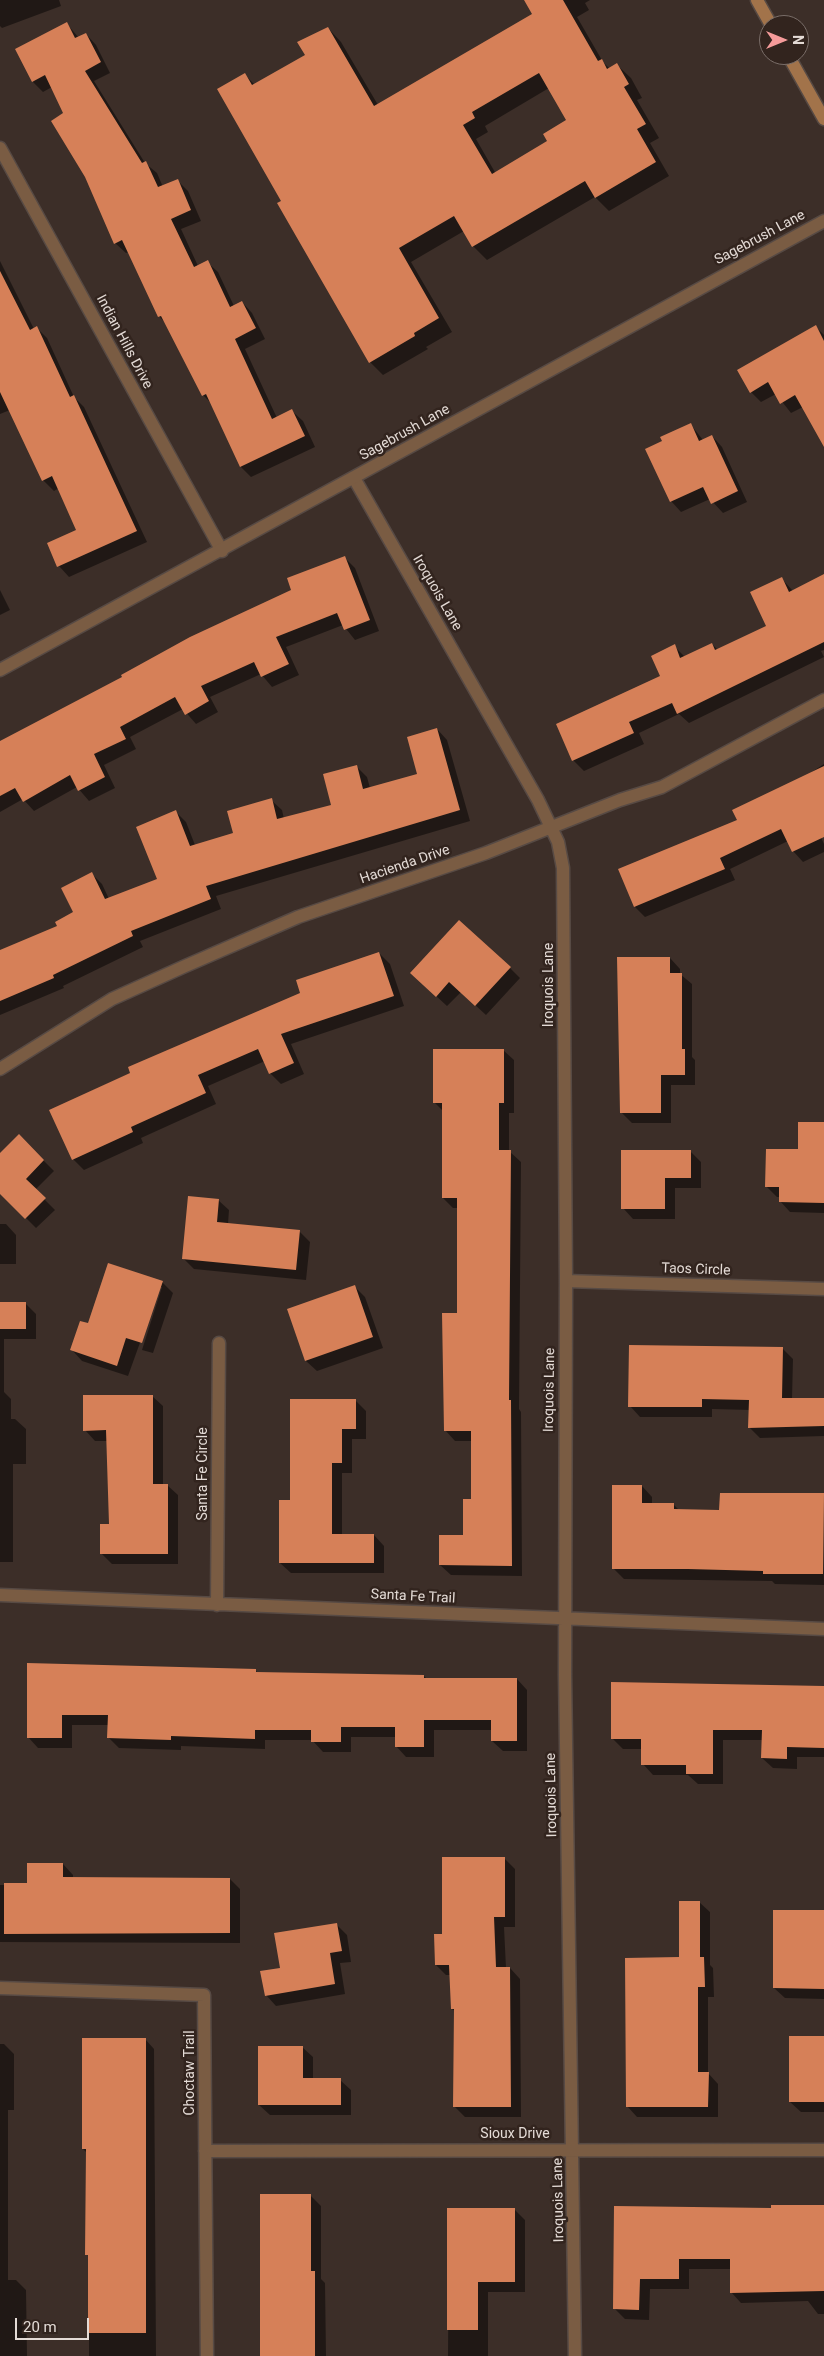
<!DOCTYPE html>
<style>
body{margin:0}
#map{position:relative;width:824px;height:2356px;overflow:hidden;background:#3c2e28;font-family:Roboto,sans-serif}
canvas{display:block}
.north{position:absolute;left:759px;top:15px;width:50px;height:50px;box-sizing:border-box;background:#32241e;border:1px solid #796d68;border-radius:50%;rotate:90deg;font-size:14px;font-weight:700;line-height:20px;text-align:center;color:#e4dbd6}
.north::after{content:'';display:block;margin:auto;width:18px;height:22px;background:#f59b9a;clip-path:polygon(50% 0,100% 100%,50% 72%,0 100%)}
.scale{position:absolute;left:15px;top:2318px;width:74px;height:22px;box-sizing:border-box;border:2px solid #e4dbd6;border-top:0;padding-left:6px;font-size:15px;line-height:18px;white-space:nowrap;color:#e4dbd6;-webkit-text-stroke:4px #32241e;paint-order:stroke}
</style>
<div id="map">
<canvas width="824" height="2356"></canvas>
<div class="north">N</div>
<div class="scale">20 m</div>
</div>
<script>
const context = document.querySelector('canvas').getContext('2d');
context.lineJoin = 'round';
function paint(path, color) { context.fillStyle = color; context.fill(path, 'evenodd'); }
const toPath = rows => new Path2D(rows.map(r => 'M' + r).join(''));
function trace(path, color, width, dash) { context.strokeStyle = color; context.lineWidth = width; context.lineCap = dash ? 'butt' : 'round'; context.setLineDash(dash || []); context.stroke(path); }
function label(font, color, halo, rows, align = 'center') {
  context.font = font + ' Roboto,sans-serif'; context.lineWidth = 5; context.setLineDash([]); context.textBaseline = 'middle'; context.strokeStyle = halo; context.fillStyle = color; for (const [text, x, y, turn = 0] of rows) {
    context.save(); context.translate(x, y); context.rotate((+turn || 0) * Math.PI / 180); context.textAlign = isNaN(turn) ? turn : align; if (halo) context.strokeText(text, 0, 0); context.fillText(text, 0, 0); context.restore();
  }
}
const shadow = toPath([
 [0,0,59,0,61,6,2,28,0,26],
 [525,0,590,0,585,3,589,10,577,17,603,62,610,69,617,65,631,78,642,98,637,100,659,138,650,143,669,176,609,211,595,197,487,260,473,246,464,231,411,262,452,332,426,347,428,349,383,375,370,362,283,201,245,75,255,85,307,55,328,28,341,42,378,105,534,15],
 [549,88,568,120,549,142,496,174,476,139,488,132,485,126],
 [67,24,79,38,86,34,96,45,110,73,94,81,145,163,157,173,163,187,177,180,188,191,201,221,181,229,198,266,207,262,218,272,234,306,242,302,252,313,265,339,245,349,277,418,292,411,303,421,315,447,251,477,241,467,212,404,203,395,167,325,159,316,129,252,126,253,115,243,65,113,52,87,43,92,33,82],
 [0,261,34,329,37,328,47,338,74,397,84,407,147,542,69,577,59,566,48,544,78,531,59,488,54,491,43,480,10,410,0,414],
 [816,327,824,335,824,444,803,407,791,413,776,394,761,402,751,392],
 [691,425,703,440,712,436,722,447,747,502,723,513,710,499,681,512,671,501],
 [345,558,355,568,379,631,355,640,343,625,286,647,299,675,272,687,261,674,210,697,218,712,196,724,183,709,130,737,136,749,104,765,115,788,89,801,77,787,34,811,23,799,0,812,0,742,293,591],
 [824,576,824,650,821,651,824,657,689,723,679,714,639,733,644,744,584,771,574,761,557,725,662,677,674,646,685,657,712,644,718,650,768,627,781,578,793,591],
 [0,590,10,610,0,615],
 [437,729,447,740,470,821,216,896,221,909,140,941,143,947,63,986,64,988,0,1015,0,951,58,927,75,913,92,874,102,884,109,899,158,880,176,812,186,822,195,845,235,834,271,800,282,810,284,819,333,806,356,766,367,777,370,788,419,775],
 [824,764,824,828,818,831,824,844,824,852,803,862,793,851,788,841,730,869,735,880,645,917,635,907,739,820],
 [379,953,390,964,404,1006,291,1044,304,1074,281,1084,270,1073,265,1061,208,1086,216,1104,141,1138,143,1143,84,1170,73,1159,51,1110,302,993],
 [670,958,680,969,680,974,692,984,692,1057,695,1060,695,1085,671,1085,671,1123,632,1123,621,1112],
 [510,968,520,978,486,1015,461,992,447,1006,422,983],
 [503,1050,514,1060,514,1113,509,1113,509,1151,521,1162,519,1409,521,1412,522,1576,451,1575,440,1565,464,1536,472,1500,472,1441,455,1441,445,1430,443,1314,458,1314,458,1208,453,1208,443,1198,443,1111,435,1103],
 [824,1124,824,1213,790,1212,780,1201,780,1197,777,1197,766,1186],
 [19,1136,54,1171,35,1190,55,1210,36,1228,0,1192,0,1155],
 [690,1151,701,1162,701,1188,675,1188,675,1219,633,1219,623,1208],
 [218,1200,229,1210,228,1224,299,1231,310,1242,306,1280,194,1269,183,1258],
 [0,1224,6,1224,16,1235,16,1264,0,1264],
 [162,1282,173,1293,153,1353,142,1350,162,1287,160,1287,128,1376,82,1361,72,1350],
 [355,1287,365,1297,383,1348,317,1371,306,1361],
 [0,1303,25,1303,36,1314,36,1339,4,1339,4,1392,11,1399,11,1419,15,1419,26,1429,26,1464,13,1464,13,1562,0,1562],
 [783,1349,793,1359,792,1399,824,1399,824,1436,760,1438,749,1427,750,1410,712,1409,712,1417,640,1417,630,1406],
 [152,1396,163,1406,163,1485,167,1485,178,1495,178,1564,112,1564,101,1553,110,1525,108,1441,95,1441,85,1430],
 [355,1400,366,1411,366,1439,352,1439,352,1473,342,1473,342,1535,374,1535,384,1546,384,1573,291,1573,280,1563,292,1501],
 [642,1486,652,1497,652,1504,673,1504,679,1510,720,1511,823,1494,824,1585,775,1584,772,1581,624,1579,613,1568],
 [28,1664,255,1670,259,1674,424,1676,427,1679,517,1679,527,1690,527,1751,503,1751,492,1741,492,1730,434,1730,434,1757,406,1757,396,1746,396,1737,351,1737,351,1752,323,1752,312,1740,265,1740,265,1749,181,1746,181,1750,119,1748,108,1737,109,1725,72,1725,72,1748,38,1748,28,1737],
 [824,1687,824,1757,797,1757,797,1769,773,1768,762,1758,763,1740,723,1740,723,1784,698,1784,688,1775,653,1775,643,1764,643,1749,623,1749,612,1738],
 [504,1858,515,1869,515,1927,504,1927,506,1968,510,1968,520,1979,521,2117,465,2117,454,2106,455,2011,452,2009,451,1975,446,1975,436,1965,443,1935],
 [63,1864,73,1875,73,1878,230,1879,240,1889,240,1943,0,1942,0,1885,28,1885],
 [699,1902,710,1912,710,1965,713,1968,714,1997,708,1997,708,2073,718,2084,718,2117,637,2117,627,2106],
 [824,1912,824,1999,785,1998,774,1988],
 [337,1925,347,1935,351,1962,340,1963,345,1994,276,2006,266,1995,281,1969],
 [824,2038,824,2112,801,2112,790,2102],
 [145,2039,154,2049,156,2356,89,2356,89,2257,87,2254,87,2153,83,2149],
 [0,2044,4,2044,14,2054,14,2110,8,2110,8,2280,16,2280,26,2290,27,2356,0,2356],
 [302,2047,313,2057,313,2080,340,2080,351,2090,351,2115,270,2115,259,2105],
 [310,2195,321,2206,321,2279,325,2283,326,2356,261,2356],
 [824,2206,824,2314,818,2314,808,2301,741,2303,731,2292,731,2269,689,2269,689,2289,650,2289,649,2320,625,2319,615,2309,616,2207,773,2209],
 [449,2209,515,2210,525,2220,525,2292,488,2292,488,2356,448,2356]
]);
const building = toPath([
 [524,0,563,0,598,61,602,59,607,69,617,63,629,84,624,87,646,124,637,129,656,162,595,198,585,181,472,247,454,216,399,248,439,318,414,333,415,336,369,363,277,203,281,201,217,89,245,73,252,85,305,55,297,42,328,27,374,106,532,14],
 [539,73,566,120,543,134,547,141,492,174,463,125,475,118,472,112],
 [67,22,75,38,86,33,101,62,85,71,142,163,146,161,158,187,178,179,191,210,171,219,194,267,208,260,230,307,242,301,256,328,235,339,272,419,292,409,305,436,240,467,206,394,202,396,161,316,158,317,122,240,114,244,85,177,51,121,63,113,45,75,32,82,15,49],
 [0,271,30,330,37,326,70,397,74,395,137,531,57,567,47,543,76,530,52,476,42,481,0,392],
 [816,325,824,341,824,447,795,395,780,404,768,382,750,393,737,370],
 [691,423,699,441,712,435,738,491,711,504,703,487,670,502,645,449,662,441,660,437],
 [345,556,370,620,344,630,337,613,276,637,289,664,261,677,254,662,201,686,209,701,185,715,175,697,120,727,126,739,94,754,105,777,78,791,70,775,23,802,15,788,0,796,0,741,122,677,121,675,190,637,291,590,287,578],
 [824,574,824,642,677,714,672,703,629,722,634,733,572,761,556,724,660,676,651,656,675,644,680,658,712,643,715,650,766,626,750,592,782,577,789,592],
 [437,728,460,810,206,886,211,899,131,931,133,936,53,975,54,978,0,1001,0,950,57,926,55,922,73,912,61,888,92,872,105,899,157,879,136,827,176,810,190,846,233,833,227,811,272,798,277,819,331,805,323,774,357,765,363,789,417,774,407,737],
 [824,766,824,837,792,852,781,829,720,858,725,869,634,907,618,869,737,820,732,810],
 [459,920,511,967,475,1006,449,982,436,997,410,973],
 [379,952,394,996,281,1034,294,1063,269,1074,258,1049,198,1075,206,1093,131,1127,133,1132,72,1160,49,1110,130,1073,128,1067,300,993,296,980],
 [617,957,670,957,670,973,682,973,682,1049,685,1049,685,1075,661,1075,661,1113,620,1113],
 [433,1049,504,1049,504,1103,499,1103,499,1150,511,1150,509,1400,511,1400,512,1566,439,1565,439,1535,463,1535,463,1499,471,1499,471,1431,444,1431,442,1313,457,1313,457,1198,442,1198,442,1103,433,1103],
 [798,1122,824,1122,824,1203,779,1202,779,1187,765,1187,766,1149,798,1149],
 [19,1134,44,1160,26,1179,46,1198,25,1219,0,1194,0,1153],
 [621,1150,691,1150,691,1178,665,1178,665,1209,621,1209],
 [188,1196,219,1199,217,1222,300,1230,296,1270,182,1259],
 [108,1263,163,1281,142,1343,126,1338,117,1366,70,1350,80,1321,88,1323],
 [355,1285,373,1337,305,1361,287,1309],
 [0,1302,26,1302,26,1329,0,1329],
 [629,1345,783,1347,782,1398,824,1398,824,1426,748,1428,749,1400,702,1399,702,1407,628,1407],
 [83,1395,153,1395,153,1484,168,1484,168,1554,100,1554,100,1524,109,1524,106,1430,83,1431],
 [290,1399,356,1399,356,1429,342,1429,342,1463,332,1463,332,1534,374,1534,374,1563,279,1563,279,1500,290,1500],
 [612,1485,642,1485,642,1503,674,1503,674,1509,719,1510,720,1493,824,1493,823,1574,763,1574,763,1571,688,1569,612,1569],
 [27,1663,256,1669,256,1672,424,1675,424,1678,517,1678,517,1741,491,1741,491,1720,424,1720,424,1747,395,1747,395,1727,341,1727,341,1742,311,1742,311,1730,255,1730,255,1739,171,1736,171,1740,107,1738,108,1715,62,1715,62,1738,27,1738],
 [611,1682,824,1686,824,1748,787,1747,787,1759,761,1758,762,1730,713,1730,713,1774,686,1774,686,1765,641,1765,641,1739,611,1739],
 [442,1857,505,1857,505,1917,494,1917,496,1967,510,1967,511,2107,453,2107,454,2009,451,2009,449,1965,435,1965,434,1934,442,1934],
 [27,1863,63,1863,63,1877,230,1878,230,1933,4,1934,4,1883,27,1883],
 [679,1901,700,1901,700,1957,704,1957,705,1987,698,1987,698,2072,709,2072,708,2107,626,2107,625,1958,679,1957],
 [773,1910,824,1910,824,1989,773,1988],
 [337,1923,342,1951,330,1953,335,1984,265,1996,260,1971,280,1968,274,1933],
 [789,2036,824,2036,824,2102,789,2102],
 [82,2038,146,2038,146,2333,88,2333,88,2255,85,2255,86,2149,82,2149],
 [258,2046,303,2046,303,2078,341,2078,341,2105,258,2105],
 [260,2194,311,2194,311,2271,315,2271,315,2356,260,2356],
 [771,2205,824,2205,824,2291,730,2293,730,2259,679,2259,679,2279,640,2279,639,2310,613,2309,614,2206,771,2208],
 [447,2208,515,2208,515,2282,478,2282,478,2330,447,2330]
]);
const minor = toPath([
 [0,148,222,551],
 [354,478,538,800,558,842,563,868,566,1281,565,1675,575,2356],
 [0,1069,112,999,183,967,298,917,486,853,620,800,662,787,824,700],
 [566,1281,824,1289],
 [0,1595,824,1629],
 [217,1605,219,1343],
 [0,1988,204,1995,207,2356],
 [205,2151,824,2150]
]);
const tertiary = toPath([
 [0,670,824,221]
]);
const secondary = toPath([
 [757,0,771,25],
 [788,55,824,119]
]);
const streetNames = [
 ["Sagebrush Lane",760,238,-28],
 ["Indian Hills Drive",124,342,62],
 ["Sagebrush Lane",405,433,-29],
 ["Iroquois Lane",437,593,60],
 ["Hacienda Drive",405,865,-19],
 ["Iroquois Lane",549,985,-90],
 ["Taos Circle",696,1270,2],
 ["Iroquois Lane",550,1390,-89],
 ["Santa Fe Circle",203,1474,-90],
 ["Santa Fe Trail",413,1597,3],
 ["Iroquois Lane",552,1795,-91],
 ["Choctaw Trail",190,2073,-90],
 ["Sioux Drive",515,2134],
 ["Iroquois Lane",559,2200,-91]
];
paint(shadow, '#0007');
paint(building, '#d68058');
trace(minor, '#574a44', 15);
trace(tertiary, '#574a44', 15);
trace(secondary, '#574a44', 15);
trace(minor, '#7a5c43', 12);
trace(tertiary, '#7a5c43', 12);
trace(secondary, '#a2734a', 12);
label('14px', '#e4dbd6', '#32241e', streetNames);
</script>
